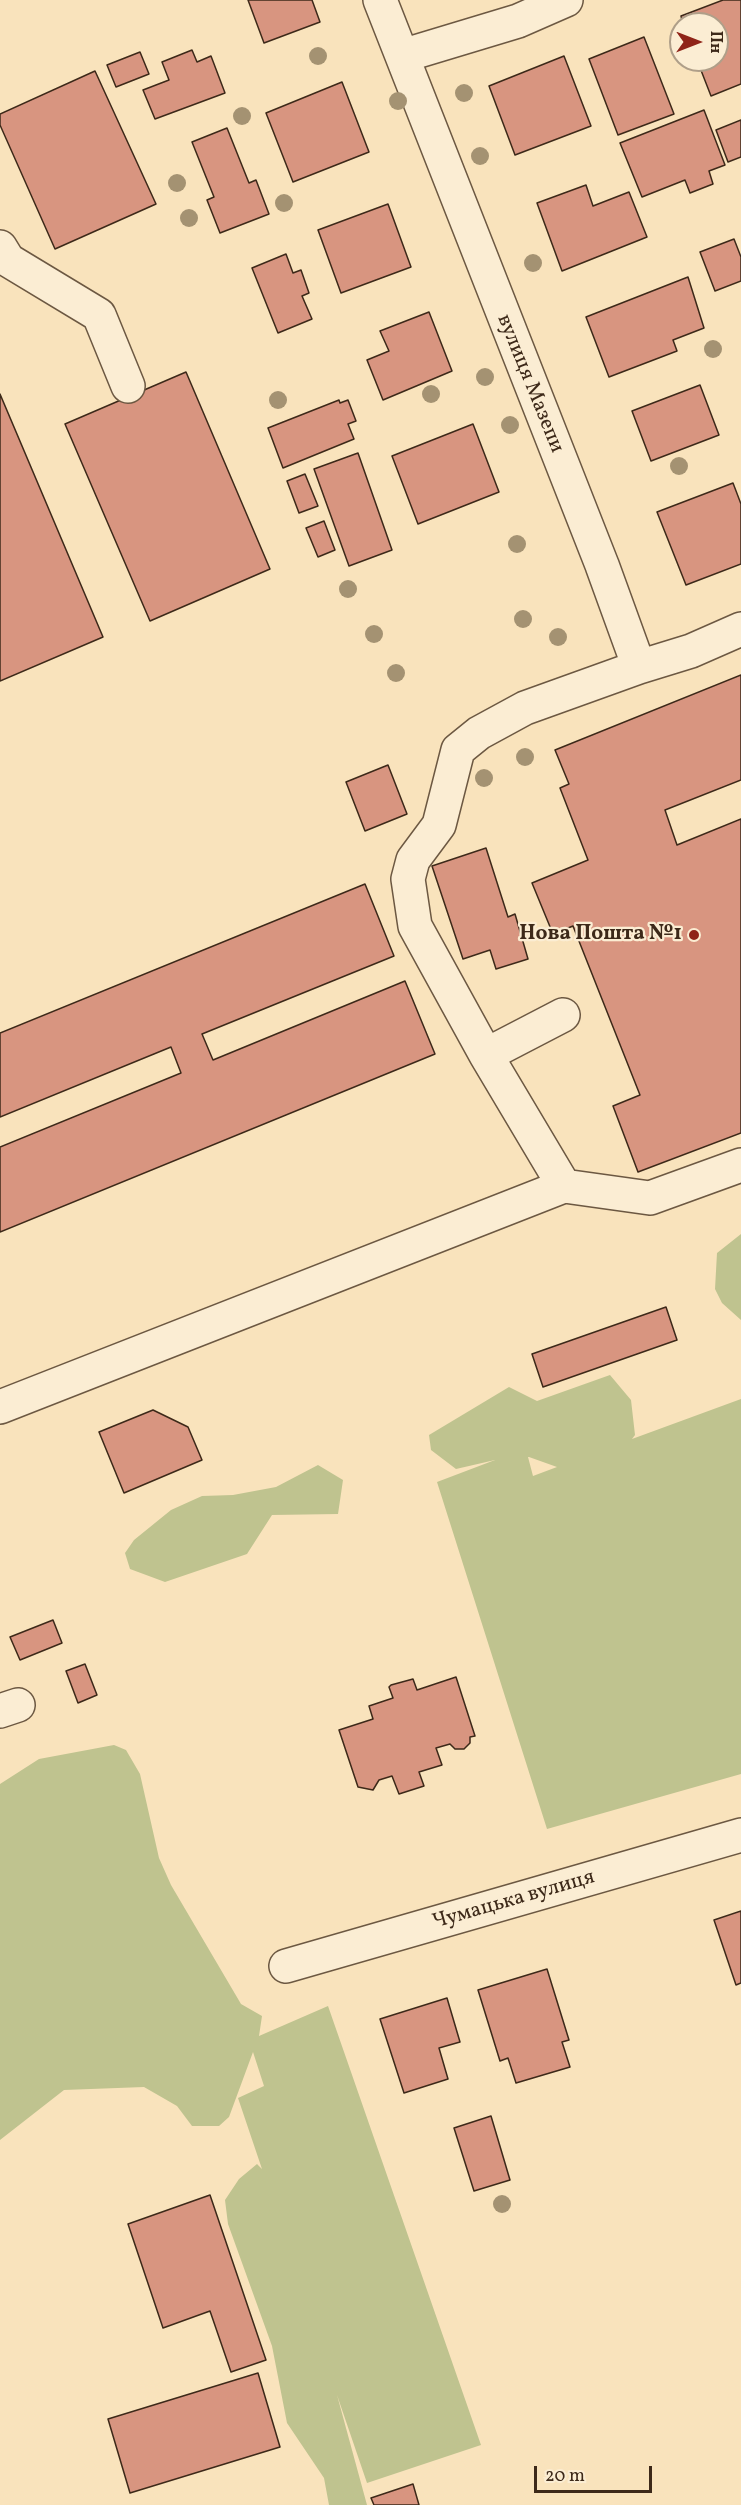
<!DOCTYPE html>
<meta charset="utf-8">
<style>
body{margin:0}
#map{position:relative;width:741px;height:2505px;overflow:hidden;background:#f9e3bc;font-family:Vollkorn,serif}
canvas{display:block}
.north{position:absolute;left:669px;top:12px;width:60px;height:60px;box-sizing:border-box;background:#fbedd3;border:2px solid #af9f89;border-radius:50%;rotate:90deg;font-size:16px;font-weight:700;line-height:24px;text-align:center;color:#3d2919}
.north::after{content:'';display:block;margin:auto;width:21px;height:27px;background:#8f2418;clip-path:polygon(50% 0,100% 100%,50% 72%,0 100%)}
.scale{position:absolute;left:534px;top:2466px;width:118px;height:27px;box-sizing:border-box;border:3px solid #3d2919;border-top:0;padding-left:8px;font-size:18px;line-height:21px;white-space:nowrap;color:#3d2919;-webkit-text-stroke:4px #fbedd3;paint-order:stroke}
</style>
<div id="map">
<canvas width="741" height="2505"></canvas>
<div class="north">Пн</div>
<div class="scale">20 m</div>
</div>
<script>
const context = document.querySelector('canvas').getContext('2d');
context.lineJoin = 'round';
function paint(path, color) { context.fillStyle = color; context.fill(path, 'evenodd'); }
const toPath = rows => new Path2D(rows.map(r => 'M' + r).join(''));
function trace(path, color, width, dash) { context.strokeStyle = color; context.lineWidth = width; context.lineCap = dash ? 'butt' : 'round'; context.setLineDash(dash || []); context.stroke(path); }
function label(font, color, halo, rows, align = 'center') {
  context.font = font + ' Vollkorn,serif'; context.lineWidth = 4.5; context.setLineDash([]); context.textBaseline = 'middle'; context.strokeStyle = halo; context.fillStyle = color; for (const [text, x, y, turn = 0] of rows) {
    context.save(); context.translate(x, y); context.rotate((+turn || 0) * Math.PI / 180); context.textAlign = isNaN(turn) ? turn : align; if (halo) context.strokeText(text, 0, 0); context.fillText(text, 0, 0); context.restore();
  }
}
const green = toPath([
 [741,1234,741,1320,722,1303,715,1289,717,1253],
 [610,1375,631,1400,635,1435,632,1439,741,1399,741,1774,547,1829,437,1482,495,1460,456,1469,431,1450,429,1435,509,1387,537,1401],
 [528,1457,529,1457,557,1467,533,1476],
 [318,1465,343,1480,338,1514,272,1515,247,1554,165,1582,130,1569,125,1553,134,1540,171,1510,202,1496,233,1495,276,1487],
 [114,1745,126,1750,140,1774,159,1858,171,1885,241,2004,262,2016,259,2036,328,2006,481,2445,367,2483,337,2395,367,2505,329,2505,324,2478,287,2423,272,2346,228,2224,225,2200,239,2179,257,2164,262,2169,238,2098,264,2086,253,2052,229,2117,219,2126,192,2126,177,2106,144,2087,64,2090,0,2140,0,1784,39,1759]
]);
const building = toPath([
 [248,0,312,0,320,22,264,43,248,0],
 [723,0,741,0,741,84,711,96,697,60,717,60,717,24,683,24,681,16,723,0],
 [644,37,674,114,618,135,589,59,644,37],
 [192,50,197,62,211,56,225,93,155,119,143,90,169,80,162,62,192,50],
 [140,52,149,74,116,87,107,65,140,52],
 [564,56,591,126,515,155,489,86,564,56],
 [95,71,156,204,55,249,0,125,0,114,95,71],
 [342,82,369,152,293,182,266,113,342,82],
 [704,110,725,165,709,171,713,184,690,193,685,180,642,197,620,143,704,110],
 [741,120,741,157,728,162,716,130,741,120],
 [227,128,249,183,256,180,269,214,220,233,207,200,214,197,192,142,227,128],
 [586,185,593,206,629,192,647,237,562,271,537,203,586,185],
 [388,204,411,267,341,293,318,230,388,204],
 [734,239,741,257,741,281,715,291,700,252,734,239],
 [286,254,293,273,301,270,309,293,302,296,312,319,278,333,252,268,286,254],
 [688,277,704,328,673,340,677,351,609,377,586,317,688,277],
 [429,312,452,371,383,400,367,360,389,351,380,331,429,312],
 [186,372,270,569,150,621,65,424,186,372],
 [700,385,719,435,651,461,632,411,700,385],
 [0,394,103,637,0,681,0,394],
 [339,400,340,403,348,400,356,421,348,424,354,439,283,468,268,428,339,400],
 [473,424,499,492,418,524,392,456,473,424],
 [358,453,392,550,349,566,314,469,358,453],
 [305,474,318,506,299,513,287,481,305,474],
 [733,483,741,504,741,564,686,585,657,512,733,483],
 [324,521,335,550,318,557,306,528,324,521],
 [741,675,741,780,665,810,677,845,741,819,741,1133,638,1172,613,1106,640,1095,573,926,553,934,532,883,588,860,560,788,569,784,555,750,741,675],
 [388,765,407,814,365,831,346,782,388,765],
 [486,848,508,917,515,914,528,959,496,969,490,950,463,959,432,866,486,848],
 [365,884,394,956,202,1034,213,1060,405,981,435,1054,0,1232,0,1147,181,1073,171,1047,0,1117,0,1033,365,884],
 [666,1307,677,1340,543,1387,532,1354,666,1307],
 [153,1410,188,1427,202,1460,124,1493,99,1432,153,1410],
 [53,1620,62,1643,20,1660,10,1637,53,1620],
 [85,1664,97,1695,78,1703,66,1671,85,1664],
 [456,1677,475,1736,470,1737,470,1743,464,1749,455,1749,450,1744,436,1748,442,1765,419,1772,424,1786,399,1794,392,1776,379,1780,373,1790,358,1787,339,1730,373,1719,369,1706,393,1698,389,1687,391,1685,413,1679,417,1690,456,1677],
 [741,1911,741,1983,736,1985,714,1920,741,1911],
 [547,1969,569,2040,562,2042,570,2067,516,2083,508,2058,500,2061,478,1990,547,1969],
 [447,1998,460,2042,439,2048,448,2079,404,2093,380,2019,447,1998],
 [491,2116,510,2180,474,2191,454,2128,491,2116],
 [210,2195,266,2360,231,2372,210,2311,163,2328,128,2224,210,2195],
 [258,2373,280,2447,130,2493,108,2419,258,2373],
 [413,2484,419,2505,374,2505,371,2498,413,2484]
]);
const minor = toPath([
 [380,0,602,565,639,667,691,651,741,629],
 [402,56,518,21,566,0],
 [0,247,8,260,99,315,128,386],
 [563,1015,486,1055,564,1186],
 [486,1055,415,926,408,879,413,860,439,825,458,750,479,733,525,708,639,667],
 [0,1407,564,1186,650,1198,741,1165],
 [0,1711,18,1705],
 [286,1966,741,1835]
]);
const trees = [
 [318,56],
 [464,93],
 [398,101],
 [242,116],
 [480,156],
 [177,183],
 [284,203],
 [189,218],
 [533,263],
 [713,349],
 [485,377],
 [431,394],
 [278,400],
 [510,425],
 [679,466],
 [517,544],
 [348,589],
 [523,619],
 [374,634],
 [558,637],
 [396,673],
 [525,757],
 [484,778],
 [502,2204]
];
const markers = [
 [694,935,6,"#8f2418"]
];
const streetNames = [
 ["вулиця Мазепи",529,384,68],
 ["Чумацька вулиця",514,1901,-16]
];
const poiNames = [
 ["Нова Пошта №1",682,935]
];
paint(green, '#bfc38f');
paint(building, '#d89580');
trace(building, '#3d2919', 1.5);
trace(minor, '#6c5842', 36);
trace(minor, '#fbedd3', 33);
context.fillStyle = '#a49272';
for (const [x, y] of trees) { context.beginPath(); context.arc(x, y, 9, 0, 2 * Math.PI); context.fill(); }
for (const [x, y, r, color] of markers) { const dot = new Path2D(); dot.arc(x, y, r, 0, 2 * Math.PI); context.fillStyle = color; context.fill(dot); trace(dot, '#fbedd3', 2); }
label('21px', '#3d2919', '#fbedd3', streetNames);
label('bold 21px', '#3d2919', '#fbedd3', poiNames, 'right');
</script>
